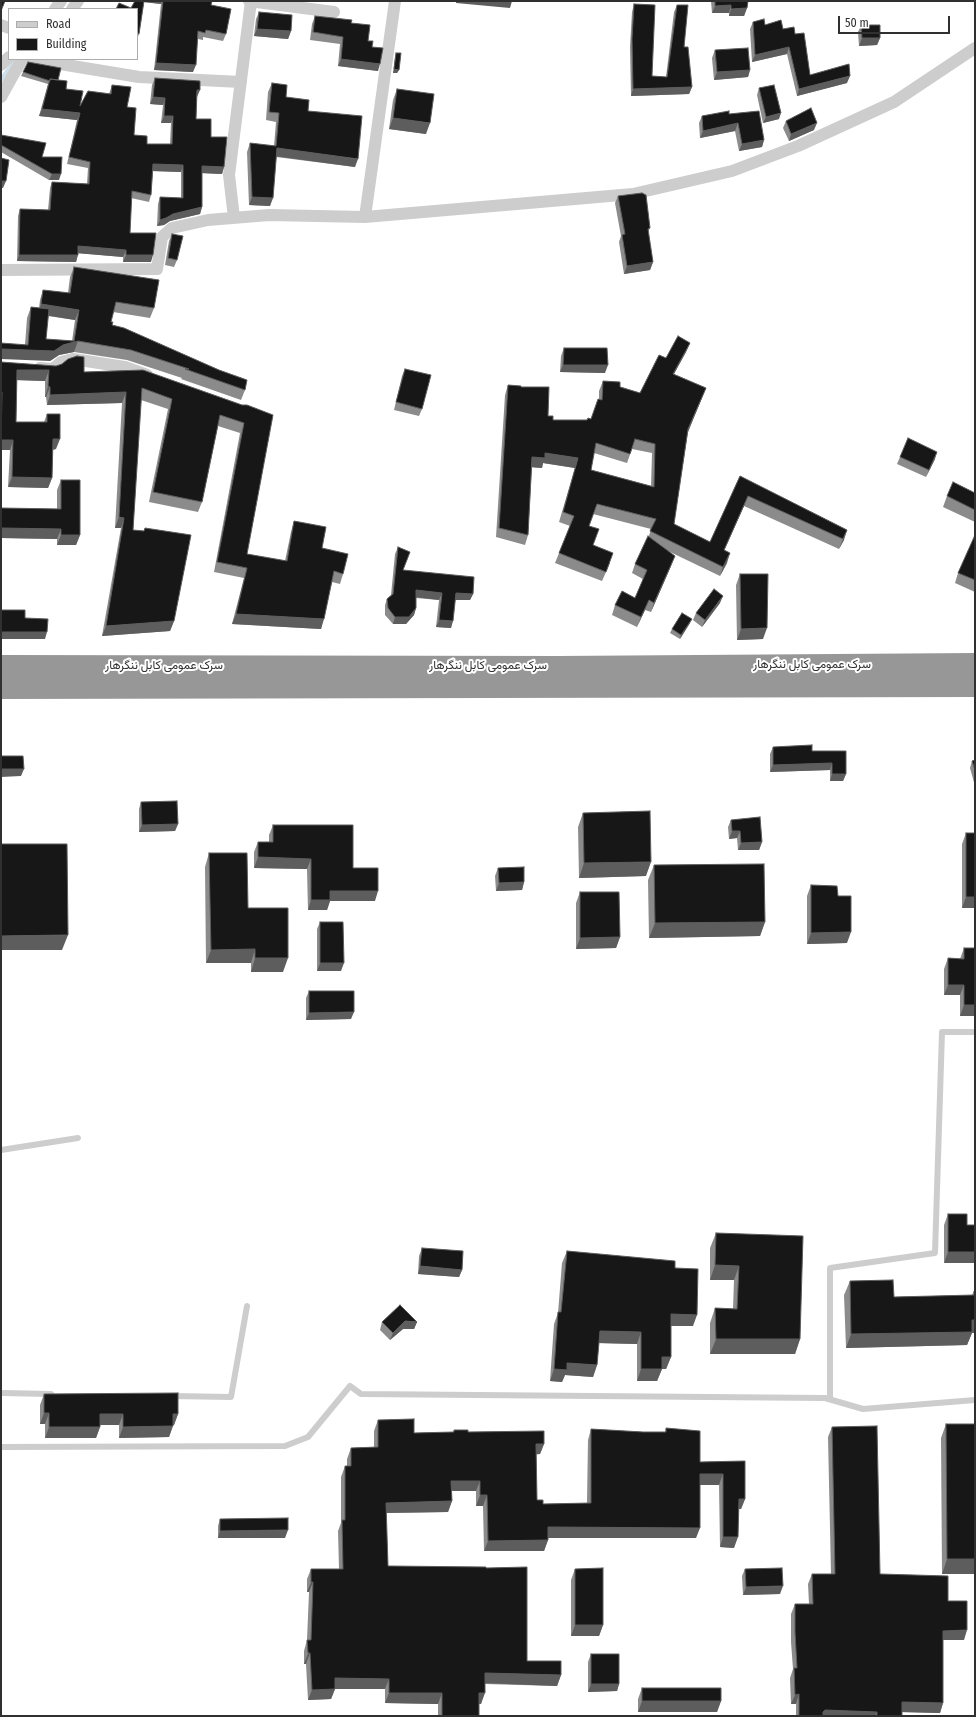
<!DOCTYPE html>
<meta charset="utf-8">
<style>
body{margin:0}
#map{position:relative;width:976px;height:1717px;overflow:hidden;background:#fff;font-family:"Fira Sans Condensed",sans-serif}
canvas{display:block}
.frame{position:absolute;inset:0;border:2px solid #303030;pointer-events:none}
.legend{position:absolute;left:8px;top:8px;width:130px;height:52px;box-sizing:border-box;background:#fff;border:1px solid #acacac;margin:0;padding:5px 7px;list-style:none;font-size:12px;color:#303030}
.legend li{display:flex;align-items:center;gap:8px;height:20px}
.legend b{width:20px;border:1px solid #acacac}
.scale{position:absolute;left:838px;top:16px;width:112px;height:18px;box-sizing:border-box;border:2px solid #303030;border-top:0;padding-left:5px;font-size:12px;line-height:14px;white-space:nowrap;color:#303030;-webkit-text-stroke:3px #fff;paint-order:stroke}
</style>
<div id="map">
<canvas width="976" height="1717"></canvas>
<div class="frame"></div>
<ul class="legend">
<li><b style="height:5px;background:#cdcdcd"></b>Road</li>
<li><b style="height:11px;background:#171717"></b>Building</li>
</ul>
<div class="scale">50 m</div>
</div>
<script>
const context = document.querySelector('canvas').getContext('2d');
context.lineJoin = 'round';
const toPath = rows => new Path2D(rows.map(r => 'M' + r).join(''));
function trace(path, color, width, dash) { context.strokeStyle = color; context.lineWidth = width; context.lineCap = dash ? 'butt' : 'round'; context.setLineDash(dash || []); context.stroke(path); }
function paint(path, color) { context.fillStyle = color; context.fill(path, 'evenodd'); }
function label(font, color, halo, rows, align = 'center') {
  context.font = font + ' "Fira Sans Condensed",Vazirmatn,sans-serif'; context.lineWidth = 4; context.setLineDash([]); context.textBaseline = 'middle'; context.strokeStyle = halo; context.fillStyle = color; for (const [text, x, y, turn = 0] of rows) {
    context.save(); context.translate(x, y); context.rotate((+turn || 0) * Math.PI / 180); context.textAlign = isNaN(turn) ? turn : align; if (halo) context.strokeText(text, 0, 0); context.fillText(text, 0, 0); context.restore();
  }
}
const stream = toPath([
 [1,80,16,59]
]);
const lane = toPath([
 [1,1150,78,1138],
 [1,1393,51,1394],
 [171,1396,231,1397,247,1306],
 [830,1399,830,1268,935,1253,942,1032,975,1032],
 [1,1447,285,1446,308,1437,350,1386,361,1394,825,1398,863,1409,975,1400]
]);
const street = toPath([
 [249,1,334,12],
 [55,9,61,1],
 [72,9,78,1],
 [1,25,9,28],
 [30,59,139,77,241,82],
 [1,65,9,57],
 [1,97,22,59],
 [365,217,395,1],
 [234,218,229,175,251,1],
 [1,270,157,269,162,237,172,228,208,220,269,215,365,217,633,194,732,171,798,146,894,102,975,48],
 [40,368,53,369,61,362,73,359,125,367,147,375]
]);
const highway = toPath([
 [1,666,558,667,975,664],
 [1,688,975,686]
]);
const wall = toPath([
 [135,1,212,1,211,5,226,34,223,41,203,37,203,40,198,39,193,72,154,70,161,4,144,2,139,34,137,39,137,9,131,8],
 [711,1,748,1,747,8,744,16,729,16,729,13,712,13],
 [634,4,652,76,666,77,674,12,677,5,692,87,689,94,631,96,630,47,632,12],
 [259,12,291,31,288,39,254,36,256,19],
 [315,16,351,23,368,41,372,47,378,71,338,66,340,44,310,40,312,24],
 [753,22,783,29,795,34,810,75,847,83,797,96,787,54,752,62,750,29],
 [861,25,880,38,877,45,859,46,858,32],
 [715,50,750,70,748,77,714,80,712,58],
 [396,53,399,70,397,73,393,73,395,57],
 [23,72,58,80,80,106,109,94,112,85,127,107,134,135,147,144,170,144,171,123,161,123,163,105,150,104,152,85,155,78,197,97,196,119,211,137,224,167,222,174,202,173,202,207,200,214,170,221,164,225,157,226,158,204,160,197,181,198,181,172,153,171,151,195,149,202,131,198,130,233,151,262,123,262,123,257,78,253,76,262,17,261,18,216,20,209,48,210,50,188,52,182,87,184,88,168,67,164,77,120,39,116,48,84,21,76],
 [272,83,286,97,308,111,355,167,276,157,270,206,249,205,247,152,250,143,274,146,276,122,266,120,268,92],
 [759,88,779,119,763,123,757,95],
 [397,89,426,134,389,129,393,100],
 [729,114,764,140,762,147,739,151,735,131,700,138,699,123,702,116],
 [786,121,814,130,789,141,783,128],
 [1,135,42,157,59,180,49,180,1,152],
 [618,196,650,228,648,232,653,262,650,270,624,274,619,242,621,236,615,203],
 [172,234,177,260,174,267,165,265,169,241],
 [74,267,154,308,150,318,113,312,111,322,112,325,245,390,241,400,181,379,182,378,127,360,74,352,59,355,50,361,25,345,27,318,31,307,39,308,40,300,43,290,68,293,70,277],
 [48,316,75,320,72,341,46,339],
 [690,343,686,352,674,374,706,388,688,432,674,524,710,542,740,476,844,540,839,549,744,506,724,550,727,563,720,576,668,551,671,566,651,612,645,610,637,627,612,615,615,605,635,598,643,579,632,573,635,564,649,536,651,529,593,514,589,526,593,545,610,563,602,581,555,563,570,526,559,522,575,468,543,463,542,468,532,467,528,535,525,545,496,537,505,395,508,385,521,387,548,416,553,420,587,420,591,419,599,399,599,391,603,381,640,393,666,358],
 [632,449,652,453,651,486,591,470,594,453,627,463],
 [564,348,605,373,560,372,561,356],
 [1,362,84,372,242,405,247,405,247,554,285,561,291,532,294,521,322,548,343,574,340,584,332,582,321,629,232,624,244,578,214,572,240,433,218,426,202,502,198,512,149,502,168,409,141,400,133,530,144,531,145,528,174,621,170,631,102,636,121,528,115,528,122,403,47,405,46,397,45,397,45,381,17,380,16,422,44,422,47,414,56,449,53,450,52,478,48,488,8,487,10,450,1,450],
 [405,369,422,409,419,416,394,410,402,376],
 [900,457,935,459,926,477,897,464],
 [61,480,80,535,76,545,57,545,57,539,1,538,1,508,57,509,57,490],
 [975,493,975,522,943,507,947,496],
 [975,535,975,592,955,583,958,573],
 [398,547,403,570,473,594,470,600,455,600,451,628,436,627,439,600,416,598,416,608,414,615,406,624,393,624,385,615,385,605,387,599,391,595,395,554],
 [740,574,763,639,737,640,736,585],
 [720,603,702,627,693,620,696,613],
 [690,623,680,639,670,633,672,629],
 [773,747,812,751,846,751,846,774,843,781,830,781,830,770,770,772,770,754],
 [975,760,975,786,970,768,972,761],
 [141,802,178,824,175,831,139,832,139,809],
 [583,813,646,876,579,878,578,827],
 [731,820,762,842,759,850,738,850,737,838,729,839,728,827],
 [273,825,353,868,375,901,330,901,327,910,308,910,307,869,254,868,254,852,258,842,269,842,269,835],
 [966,833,975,908,962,908,962,844],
 [209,853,283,972,251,972,251,963,206,963,205,867],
 [654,865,765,922,760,936,649,938,648,880],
 [498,868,524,882,522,890,496,891,495,876],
 [811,885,838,896,847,943,807,944,807,896],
 [580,892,620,937,616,948,576,949,576,903],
 [320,922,341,971,317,971,317,929],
 [964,948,975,1016,960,1016,960,995,944,995,944,969,948,958,960,959],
 [309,991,351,1019,306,1020,306,998],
 [948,1214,967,1225,944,1263,944,1225],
 [716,1233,800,1339,795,1354,710,1354,710,1323,715,1308,733,1309,734,1280,710,1280,710,1248],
 [422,1248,462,1270,459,1277,418,1274,419,1256],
 [567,1251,675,1268,693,1326,671,1326,671,1357,666,1369,662,1369,657,1381,637,1381,637,1344,599,1343,597,1365,593,1377,565,1375,562,1382,550,1381,554,1324,558,1313,562,1263],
 [850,1281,894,1297,972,1295,974,1291,972,1333,967,1345,846,1348,844,1295],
 [382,1322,417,1322,414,1329,403,1329,390,1340,380,1330],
 [44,1394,178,1414,174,1425,173,1425,169,1437,119,1438,119,1425,100,1425,100,1427,96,1438,45,1438,45,1424,40,1424,40,1405],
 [378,1420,414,1433,453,1432,454,1430,468,1432,544,1444,540,1454,536,1454,537,1500,543,1504,587,1503,588,1440,591,1429,643,1432,665,1432,666,1428,700,1462,745,1461,745,1499,741,1509,739,1509,734,1548,720,1547,719,1485,700,1485,696,1538,548,1538,548,1540,544,1551,484,1551,483,1506,476,1506,476,1491,452,1491,452,1501,448,1512,386,1513,388,1566,486,1568,527,1661,561,1675,557,1686,485,1684,481,1704,479,1704,479,1716,438,1716,438,1704,385,1703,385,1689,335,1689,331,1699,308,1700,306,1664,304,1664,304,1651,307,1640,309,1592,307,1592,307,1579,311,1569,339,1569,338,1531,341,1523,341,1477,345,1466,347,1466,347,1459,351,1448,374,1447,374,1431],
 [946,1424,975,1424,975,1574,942,1574,941,1438],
 [832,1427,880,1574,948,1601,964,1640,943,1640,943,1703,940,1713,902,1712,902,1716,796,1716,796,1704,791,1704,790,1678,793,1669,791,1642,791,1614,795,1604,809,1604,808,1584,812,1574,831,1574,828,1437],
 [220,1519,285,1538,218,1538,218,1526],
 [575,1569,603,1625,599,1636,571,1636,571,1580],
 [745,1569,780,1594,743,1595,742,1576],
 [591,1654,619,1684,617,1691,588,1692,588,1662],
 [642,1688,721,1701,717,1712,638,1712,638,1699]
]);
const shadedWall = toPath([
 [143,1,162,1,161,4,143,2],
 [456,1,512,1,510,8,456,3],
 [731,5,729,13,712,13,715,6],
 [747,8,744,16,729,16,731,9],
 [257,29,291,31,288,39,254,36],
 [862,38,880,38,877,45,859,46],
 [789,47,787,54,752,62,755,55],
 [341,59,380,64,378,71,338,66],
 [156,63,196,65,193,72,154,70],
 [394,69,399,70,397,73,393,73],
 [750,70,748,77,714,80,717,72],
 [850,76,847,83,797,96,799,89],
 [692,87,689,94,631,96,633,89],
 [197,90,200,90,197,97],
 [153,97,165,98,163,105,150,104],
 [42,109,80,113,77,120,39,116],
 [781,113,779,119,763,123,766,117],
 [164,116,173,116,171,123,161,123],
 [393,118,430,123,426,134,389,129],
 [738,123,735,131,700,138,703,131],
 [817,123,814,130,789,141,791,134],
 [764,140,762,147,739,151,742,144],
 [277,148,358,159,355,167,274,156],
 [153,164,183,165,181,172,151,171],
 [202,166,224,167,222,174,199,173],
 [52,174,61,174,59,180,49,180],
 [1,181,6,181,3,188,1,188],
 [252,197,273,198,270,206,249,205],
 [202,207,200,214,170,221,164,225,157,226,160,220,173,214],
 [78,246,126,250,123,257,75,253],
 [19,255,78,255,76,262,17,261],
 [126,255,153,255,151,262,123,262],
 [653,262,650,270,624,274,627,266],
 [41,304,79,310,75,320,38,314],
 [78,341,74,352,59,355,50,361,1,359,1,350,2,349,63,345],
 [690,343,686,352,669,383,673,374],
 [563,365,608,365,605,373,560,372],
 [17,370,49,370,45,381,14,380],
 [48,386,50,387,46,397,45,397],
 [706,388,702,398,685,439,688,429],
 [126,392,122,403,47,405,50,395],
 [53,439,60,439,56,449,49,450],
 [1,440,13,440,10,450,1,450],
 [937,452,935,459,926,477,929,470],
 [545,453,578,458,575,468,543,463,542,468,528,467,532,457],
 [12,477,52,478,48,488,8,487],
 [748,496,744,506,720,560,724,550],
 [119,517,124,518,121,528,115,528],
 [1,528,61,529,57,539,1,538],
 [847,530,844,540,839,549,843,539],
 [61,535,80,535,76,545,57,545],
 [730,553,727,563,720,576,723,567],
 [675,556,671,566,651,612,654,603],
 [416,590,442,593,439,600,414,597],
 [456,593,473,594,470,600,454,600],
 [723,596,720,603,702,627,705,620],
 [649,600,645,610,637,627,641,617],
 [416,608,414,615,406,624,393,624,395,617],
 [236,614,324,619,321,629,232,624],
 [692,619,690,623,680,639,681,635],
 [439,620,453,621,451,628,436,627],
 [174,621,170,631,102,636,106,626],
 [767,628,763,639,737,640,741,629],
 [1,632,47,632,45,639,1,639],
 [832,763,830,770,770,772,773,765],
 [1,769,24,769,21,776,1,777],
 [832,774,846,774,843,781,830,781],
 [178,824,175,831,139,832,142,825],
 [732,831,740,831,737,838,729,839],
 [762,842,759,850,738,850,741,843],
 [258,857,311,859,307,869,254,868],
 [651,862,646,876,579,878,584,863],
 [524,882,522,890,496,891,499,883],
 [330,891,378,891,375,901,330,901,327,910,308,910,311,900],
 [966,897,975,897,975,908,962,908],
 [765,922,760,936,649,938,655,923],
 [851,932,847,943,807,944,811,933],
 [68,935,62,950,1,950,1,936],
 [620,937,616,948,576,949,580,938],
 [255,949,251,963,206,963,211,950],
 [255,958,288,958,283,972,251,972],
 [320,963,344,963,341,971,317,971],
 [948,985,964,985,960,995,944,995],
 [964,1005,975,1005,975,1016,960,1016],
 [354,1012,351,1019,306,1020,309,1013],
 [948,1252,975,1252,975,1263,944,1263],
 [715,1265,739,1266,734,1280,710,1280],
 [420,1266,462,1270,459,1277,418,1274],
 [671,1314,697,1315,693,1326,667,1326],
 [972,1320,975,1320,975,1333,972,1333,967,1345,846,1348,851,1334],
 [405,1321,417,1322,414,1329,403,1329,390,1340,393,1333],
 [600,1331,641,1332,637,1344,596,1343],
 [716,1339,800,1339,795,1354,710,1354],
 [662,1357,671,1357,666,1369,657,1369],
 [567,1363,597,1365,593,1377,565,1375,562,1382,550,1381,554,1369],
 [641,1369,662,1369,657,1381,637,1381],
 [44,1413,49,1413,45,1424,40,1424],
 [100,1414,123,1414,119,1425,96,1425],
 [173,1414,178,1414,174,1425,169,1425],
 [173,1426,169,1437,119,1438,123,1427],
 [49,1427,100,1427,96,1438,45,1438],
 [536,1444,544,1444,540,1454,532,1455],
 [700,1474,723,1474,719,1485,696,1485],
 [451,1481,480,1481,476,1491,448,1491],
 [480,1495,487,1495,483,1506,476,1506],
 [739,1499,745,1499,741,1509,735,1509],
 [452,1501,448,1512,382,1513,386,1503],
 [548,1527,700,1528,696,1538,544,1538],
 [288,1530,285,1538,218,1538,220,1531],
 [723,1537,738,1537,734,1548,720,1547],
 [548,1540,544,1551,484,1551,488,1541],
 [947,1559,975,1559,975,1574,942,1574],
 [311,1582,313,1582,309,1592,307,1592],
 [783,1586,780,1594,743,1595,746,1587],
 [575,1625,603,1625,599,1636,571,1636],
 [967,1630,964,1640,939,1640,943,1631],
 [308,1653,310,1653,306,1664,304,1664],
 [485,1673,561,1675,557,1686,481,1683],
 [335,1678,389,1679,385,1689,335,1689,331,1699,308,1700,312,1690],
 [591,1684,619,1684,617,1691,588,1692],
 [389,1693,442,1693,438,1704,385,1703],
 [479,1693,485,1693,481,1704,475,1704],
 [799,1694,796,1704,791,1704,795,1695],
 [642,1701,721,1701,717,1712,638,1712],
 [902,1702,943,1703,940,1713,898,1712],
 [825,1710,877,1712,875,1716,821,1716,823,1712]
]);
const building = toPath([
 [1,1,5,1,1,11,1,1],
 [135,1,144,1,139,34,137,33,137,9,116,9,119,3,131,8,135,1],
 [163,1,212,1,211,5,231,9,226,34,206,30,205,33,198,31,196,65,156,63,163,1],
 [715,1,748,1,747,8,731,9,731,5,715,6,715,1],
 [634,4,655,5,652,76,667,77,677,5,688,5,684,47,688,47,692,87,633,89,632,39,634,4],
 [259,12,292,15,291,31,257,29,259,12],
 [315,16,352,20,351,23,370,25,368,41,373,41,372,47,383,48,380,64,341,59,343,37,313,32,315,16],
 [764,19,765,25,781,20,783,29,794,27,795,34,804,33,810,75,849,64,850,76,799,89,789,47,755,55,753,22,764,19],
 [861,25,880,25,880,38,862,38,861,25],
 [748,48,750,70,717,72,715,50,748,48],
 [396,53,401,53,399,70,394,69,396,53],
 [28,62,61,68,58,80,50,79,50,81,23,72,28,62],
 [155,78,200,81,200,90,197,90,196,119,211,119,211,137,227,137,224,167,202,166,202,207,173,214,166,218,160,220,160,197,183,198,183,165,153,164,151,195,132,191,130,233,156,233,153,255,126,255,126,250,78,246,78,255,19,255,20,209,50,210,52,182,89,184,90,162,69,157,80,113,42,109,50,79,67,81,66,89,83,91,80,106,88,91,111,94,112,85,131,87,127,107,136,108,134,135,147,136,147,144,172,144,173,116,164,116,165,98,153,97,155,78],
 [272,83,287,85,286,97,309,100,308,111,362,116,358,159,277,148,273,198,252,197,250,143,276,146,279,113,269,112,272,83],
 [774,85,781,113,766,117,759,88,774,85],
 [397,89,434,94,430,123,393,118,397,89],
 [811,108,817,123,791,134,786,121,811,108],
 [729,111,729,114,759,111,764,140,742,144,738,123,703,131,702,116,729,111],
 [1,135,46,143,42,157,62,157,61,174,52,174,1,145,1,135],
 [1,158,9,160,6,181,1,181,1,158],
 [642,193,646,195,650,228,648,229,653,262,627,266,622,235,625,234,618,196,642,193],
 [172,234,183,236,177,260,168,258,172,234],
 [74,267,159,280,154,308,116,302,111,322,113,322,112,325,124,328,219,370,247,380,245,390,185,369,189,369,131,350,78,341,63,345,54,351,2,349,1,350,1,343,28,345,31,307,49,309,46,339,74,341,79,310,41,304,43,290,70,293,74,267],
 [678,336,690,343,673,374,706,388,688,429,674,524,710,542,740,476,847,530,843,539,748,496,724,550,730,553,723,567,650,531,656,519,597,504,589,526,599,529,593,545,613,553,606,572,559,553,574,516,563,512,578,458,545,453,545,458,532,457,528,535,499,528,508,385,521,386,521,387,549,387,548,416,553,416,553,420,587,420,588,418,591,419,598,399,602,400,603,381,620,382,620,387,640,393,659,355,666,358,678,336],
 [635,439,655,444,654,487,591,470,596,443,630,454,635,439],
 [564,348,607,348,608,365,563,365,564,348],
 [77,356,84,357,84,372,143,370,242,405,247,405,273,415,247,554,287,561,294,521,326,527,322,548,348,554,343,574,334,571,324,619,236,614,247,568,217,562,244,423,220,415,202,502,153,492,172,399,142,388,133,530,144,531,145,528,191,535,174,621,106,626,124,518,119,517,126,392,50,395,50,387,48,386,49,370,17,370,16,422,47,422,47,414,60,414,60,439,53,439,52,478,12,477,13,440,1,440,2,392,1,392,1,362,56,366,62,364,68,359,77,356],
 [405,369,431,375,422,409,396,402,405,369],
 [908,438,937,452,929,470,900,457,908,438],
 [61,480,80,480,80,535,61,535,61,529,1,528,1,508,61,509,61,480],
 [953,482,975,493,975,510,947,496,953,482],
 [975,535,975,580,958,573,975,535],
 [648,536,675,556,654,603,649,600,641,617,615,605,622,591,635,598,647,570,635,564,648,536],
 [398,547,410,552,403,570,474,577,473,594,456,593,453,621,439,620,442,593,416,590,416,608,409,617,395,617,388,608,387,599,393,594,398,547],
 [740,574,768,574,767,628,741,629,740,574],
 [714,589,723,596,705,620,696,613,714,589],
 [1,610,25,610,25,618,48,619,47,632,1,632,1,610],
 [682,613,692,619,681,635,672,629,682,613],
 [812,745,812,751,846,751,846,774,832,774,832,763,773,765,773,747,812,745],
 [1,756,23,756,24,769,1,769,1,756],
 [975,760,975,770,972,761,975,760],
 [177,801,178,824,142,825,141,802,177,801],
 [650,811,651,862,584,863,583,813,650,811],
 [760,817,762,842,741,843,740,831,732,831,731,820,760,817],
 [273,825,353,825,353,868,378,868,378,891,330,891,330,900,311,900,311,859,258,857,258,842,273,842,273,825],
 [966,833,975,833,975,897,966,897,966,833],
 [1,844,67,844,68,935,1,936,1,844],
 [209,853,247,853,248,908,288,908,288,958,255,958,255,949,211,950,209,853],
 [764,864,765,922,655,923,654,865,764,864],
 [524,867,524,882,499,883,498,868,524,867],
 [811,885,837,886,838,896,851,896,851,932,811,933,811,885],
 [580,892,619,892,620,937,580,938,580,892],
 [320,922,343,922,344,963,320,963,320,922],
 [964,948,975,948,975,1005,964,1005,964,985,948,985,948,958,964,959,964,948],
 [309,991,354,991,354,1012,309,1013,309,991],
 [948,1214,967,1214,967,1225,975,1225,975,1252,948,1252,948,1214],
 [716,1233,803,1236,800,1339,716,1339,715,1308,737,1309,739,1266,715,1265,716,1233],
 [422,1248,463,1251,462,1270,420,1266,422,1248],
 [567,1251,675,1261,675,1268,698,1269,697,1315,671,1314,671,1357,662,1357,662,1369,641,1369,641,1332,600,1331,597,1365,567,1363,567,1370,554,1369,558,1312,561,1312,567,1251],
 [893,1280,894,1297,974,1295,974,1291,975,1291,975,1320,972,1320,972,1332,851,1334,850,1281,893,1280],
 [400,1305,417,1322,405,1321,393,1333,382,1322,400,1305],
 [178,1393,178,1414,173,1414,173,1426,123,1427,123,1414,100,1414,100,1427,49,1427,49,1413,44,1413,44,1394,178,1393],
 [414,1419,414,1433,454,1432,454,1430,468,1430,468,1432,544,1431,544,1444,536,1444,537,1500,543,1500,543,1504,591,1503,591,1429,643,1432,666,1432,666,1428,700,1431,700,1462,745,1461,745,1499,739,1499,738,1537,723,1537,723,1474,700,1474,700,1528,548,1527,548,1540,488,1541,487,1495,480,1495,480,1481,451,1481,452,1501,386,1503,388,1566,486,1567,486,1568,527,1567,527,1661,561,1661,561,1675,485,1673,485,1693,479,1693,479,1716,442,1716,442,1693,389,1693,389,1679,335,1678,335,1689,312,1690,310,1653,308,1653,307,1640,311,1640,313,1582,311,1582,311,1569,343,1569,342,1520,345,1520,345,1466,351,1466,351,1448,378,1447,378,1420,414,1419],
 [946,1424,975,1424,975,1559,947,1559,946,1424],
 [877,1426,880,1574,948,1576,948,1601,967,1601,967,1630,943,1631,943,1703,902,1702,902,1716,877,1716,877,1712,825,1710,823,1712,823,1716,799,1716,799,1694,795,1695,794,1668,797,1668,795,1632,795,1604,813,1604,812,1574,835,1574,832,1427,877,1426],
 [288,1518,288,1530,220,1531,220,1519,288,1518],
 [603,1568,603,1625,575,1625,575,1569,603,1568],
 [782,1568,783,1586,746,1587,745,1569,782,1568],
 [591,1654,619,1654,619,1684,591,1684,591,1654],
 [642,1688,721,1688,721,1701,642,1701,642,1688]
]);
const streetNames = [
 ["سرک عمومی کابل ننگرهار",812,665],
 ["سرک عمومی کابل ننگرهار",164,666],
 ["سرک عمومی کابل ننگرهار",488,666]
];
trace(stream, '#cfdee9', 4.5);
trace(lane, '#cdcdcd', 6);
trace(street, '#cdcdcd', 12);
trace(highway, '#979797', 22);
paint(wall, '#8b8b8b');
paint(shadedWall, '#5d5d5d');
paint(building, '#171717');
trace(building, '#5d5d5d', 1);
label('12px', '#303030', '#fff', streetNames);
</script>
